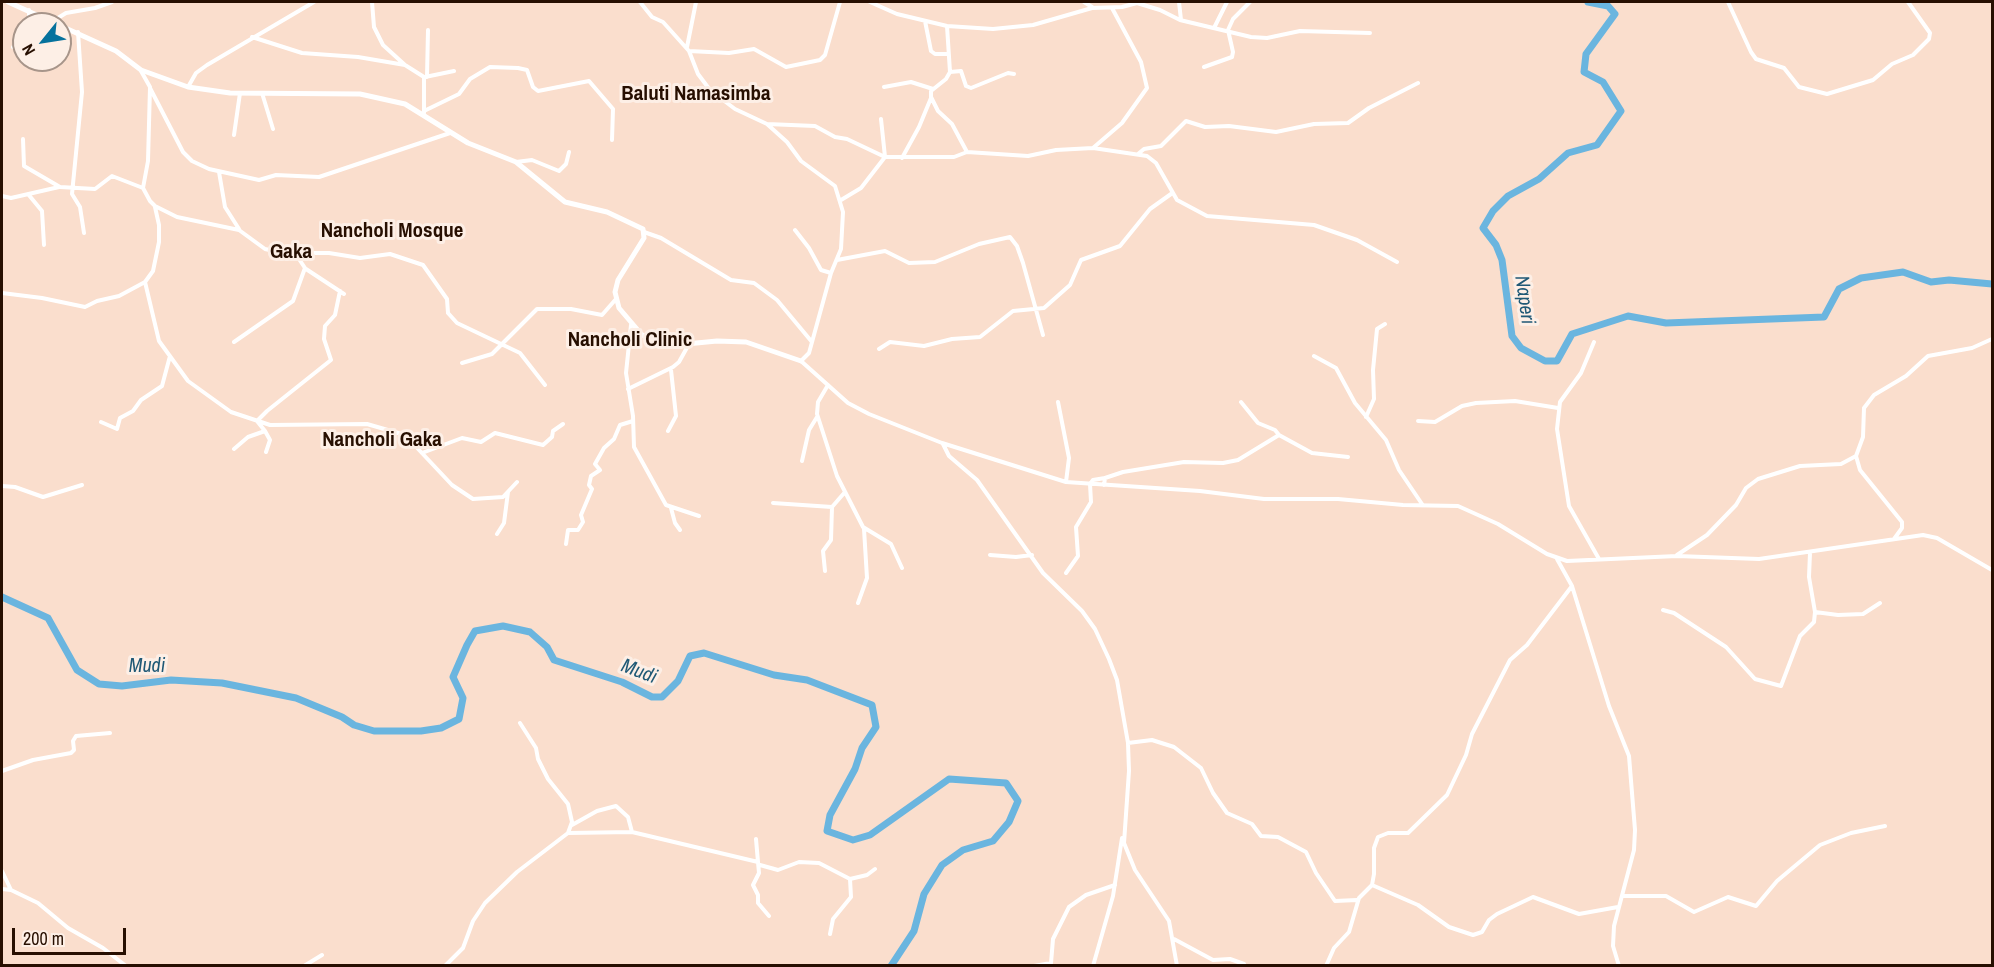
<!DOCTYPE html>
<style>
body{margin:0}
#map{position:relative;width:1994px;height:967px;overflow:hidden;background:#fadecd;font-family:"Archivo Narrow",sans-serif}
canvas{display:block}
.frame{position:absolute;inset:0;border:3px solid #270f01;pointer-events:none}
.north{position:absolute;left:12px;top:12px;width:60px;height:60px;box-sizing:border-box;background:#fdefe6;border:2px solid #a7958a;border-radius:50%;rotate:240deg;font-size:16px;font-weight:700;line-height:24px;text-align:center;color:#270f01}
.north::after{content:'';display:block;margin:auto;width:21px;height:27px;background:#06729d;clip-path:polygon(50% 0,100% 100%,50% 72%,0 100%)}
.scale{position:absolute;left:12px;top:928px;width:114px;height:27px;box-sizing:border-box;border:3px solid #270f01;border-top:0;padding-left:8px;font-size:18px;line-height:21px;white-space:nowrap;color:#270f01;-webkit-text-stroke:4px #fdefe6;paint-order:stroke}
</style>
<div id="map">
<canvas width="1994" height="967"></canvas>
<div class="frame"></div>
<div class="north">N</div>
<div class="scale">200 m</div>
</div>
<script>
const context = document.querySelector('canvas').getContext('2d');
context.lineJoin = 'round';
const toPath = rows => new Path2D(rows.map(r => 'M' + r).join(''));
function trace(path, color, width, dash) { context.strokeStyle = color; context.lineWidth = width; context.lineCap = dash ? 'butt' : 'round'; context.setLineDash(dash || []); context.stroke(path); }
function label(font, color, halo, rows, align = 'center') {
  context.font = font + ' "Archivo Narrow",sans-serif'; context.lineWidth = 6; context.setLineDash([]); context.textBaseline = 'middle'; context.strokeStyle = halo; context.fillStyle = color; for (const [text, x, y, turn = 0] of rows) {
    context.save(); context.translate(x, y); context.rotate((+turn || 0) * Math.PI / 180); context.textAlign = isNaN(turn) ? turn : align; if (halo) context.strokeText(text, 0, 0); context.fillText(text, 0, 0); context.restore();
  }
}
const river = toPath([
 [1588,2,1608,6,1615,14,1586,54,1584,72,1603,82,1621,111,1597,145,1568,153,1539,179,1508,196,1493,211,1483,228,1496,245,1502,260,1512,336,1521,348,1545,361,1557,361,1572,334,1628,316,1666,323,1824,317,1839,289,1861,278,1903,272,1931,282,1949,280,1992,284],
 [2,597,48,618,77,670,99,684,122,686,171,680,222,683,296,698,342,717,354,725,374,731,421,731,441,728,459,719,463,698,453,677,467,645,475,631,503,626,530,632,547,647,554,660,622,682,652,697,662,697,678,681,690,656,704,653,774,675,807,680,872,705,876,727,862,748,855,769,830,815,827,831,853,840,870,835,949,779,1006,783,1018,801,1009,822,993,841,963,850,942,865,924,894,914,931,891,966]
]);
const street = toPath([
 [372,2,374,27,383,45,405,65,424,77,424,113],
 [640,2,652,17,663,22,689,51,698,74,710,90,735,109,767,124,787,142,801,161,835,186,843,212,841,249,831,273,809,353,801,361,848,403,869,414,942,443,1066,482,1200,491,1264,499,1338,499,1403,505,1458,506,1498,524,1547,554,1567,561,1677,556,1759,559,1923,535,1937,538,1992,570],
 [870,2,897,14,947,26,993,29,1033,25,1092,8,1122,7,1137,3,1160,10,1180,20,1251,37,1267,38,1300,31,1370,33],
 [1084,2,1092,7],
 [1179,2,1181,20],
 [1728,2,1751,52,1756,59,1784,68,1799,87,1827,94,1873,80,1892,64,1913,55,1929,39,1930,33,1908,2],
 [53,21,66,13,95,8,112,2],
 [925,21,931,51,935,54,948,54],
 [29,24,29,10],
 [947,26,950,72,946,79,931,91,931,97,938,111,952,124,967,152,1028,156,1056,150,1093,148,1147,156,1156,163,1177,200,1207,216,1314,225,1357,240,1397,262],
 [1214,28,1227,2],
 [78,32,82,92,72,194,80,207,84,233],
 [252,37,302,53,358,57,405,65],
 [13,47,24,49],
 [687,47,696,2],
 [689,51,729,53,754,49,786,67,820,60,825,55,840,2],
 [1204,67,1232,57,1233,52,1228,30,1233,19,1250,2],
 [141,71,150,87,148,161,143,188,150,201,155,206,177,217,239,230,265,249,297,256,305,268,293,301,234,342],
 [950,72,961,71,966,86,971,88,1008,73,1014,74],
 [425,77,454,71],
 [427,77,428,30],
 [188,87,196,73,207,65,314,2],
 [884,87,911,82,933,89],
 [150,88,183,152,192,161,209,169,259,180,276,175,319,177,450,133],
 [262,93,273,129],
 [424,111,459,94,470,79,490,67,518,68,527,70,533,87,538,91,589,81,613,109,612,140],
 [767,124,815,126,835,137,847,139,885,157,954,157,967,152],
 [234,135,240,93],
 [23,139,24,166,60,187,95,189,112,176,143,188],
 [1093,148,1122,123,1147,88,1141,62,1112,8],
 [1138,154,1144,149,1161,146,1186,121,1205,127,1229,126,1276,132,1314,124,1348,123,1369,108,1418,83],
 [902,158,919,127,931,98],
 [516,162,532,160,559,171,566,164,569,152],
 [219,172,225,207,239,229],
 [28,194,42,211,44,245],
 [2,196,11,198,59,187],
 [841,200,861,188,885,157,881,119],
 [795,230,809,248,821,270,831,273],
 [644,232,661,238,731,280,754,283,777,300,812,342],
 [293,253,329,253,360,258,390,254,423,265,447,299,448,313,457,323,520,353,545,385],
 [837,260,885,251,909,263,935,262,979,244,1010,237,1017,246,1023,263,1043,335],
 [306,269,344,294],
 [145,282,159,341,188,381,231,412,270,425,367,424,405,435,452,485,473,499,503,497,517,482],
 [2,293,42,298,85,307,97,301,119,296,145,282,153,271,159,242,159,225,155,207],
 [631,325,626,373,633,416,634,447,666,505,699,516],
 [1594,342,1581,373,1560,402,1557,429,1569,506,1599,559],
 [879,349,890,342,924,346,952,339,980,337,1013,311,1044,308,1070,285,1081,260,1120,246,1150,209,1171,194],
 [1314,356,1336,368,1355,403,1386,440,1399,470,1422,504],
 [462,363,492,354,537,309,571,309,602,315,616,299],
 [828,385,818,402,817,414,837,476,863,527,891,544,902,568],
 [628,389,673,367,679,362,689,344],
 [1058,402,1069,458,1066,482],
 [1241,402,1258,423,1275,430,1279,435],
 [1366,417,1374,399,1373,370,1377,329,1385,324],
 [1418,421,1435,422,1462,406,1476,403,1515,401,1558,408],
 [101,422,117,429,120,418,133,411,141,400,162,386,170,356],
 [265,431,270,440,266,452],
 [668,431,676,416,671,370],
 [943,444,949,456,977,480,1043,573,1082,611,1095,629,1109,659,1117,680,1128,743,1129,771,1124,843,1135,870,1169,921,1177,966],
 [234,449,248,437,265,431,257,421,267,411,331,360,324,339,325,326,335,315,340,291],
 [422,453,462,438,481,442,495,433,543,445,552,437,553,431,563,424],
 [1856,456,1863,437,1864,408,1874,395,1906,376,1928,356,1972,348,1992,339],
 [802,461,809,430,817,417],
 [1104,485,1105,478,1123,472,1184,462,1223,463,1238,460,1279,435,1312,453,1348,457],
 [2,486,15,487,43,497,82,485],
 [773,503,832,507],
 [671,508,675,523,680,530],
 [497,534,504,523,508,492],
 [566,544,568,530,578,530,583,522,581,515,592,489,589,485,591,476,600,470,595,464,604,448,614,439,620,425,633,421],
 [1810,553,1809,577,1815,612,1838,615,1863,614,1880,603],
 [990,555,1016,557,1032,555],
 [1677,555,1707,535,1736,505,1746,488,1758,479,1800,466,1841,464,1856,456,1860,470,1902,522,1902,528,1894,539],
 [1557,559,1572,586,1609,706,1629,756,1635,830,1634,850,1614,926,1613,946,1619,966],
 [825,571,823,551,831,540,832,507,845,492],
 [1066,573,1078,556,1076,527,1091,502,1090,484,1093,480,1105,478],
 [858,603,867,578,864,529],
 [1663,610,1674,613,1726,647,1755,679,1781,686,1800,636,1814,622,1815,612],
 [520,723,536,748,538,759,548,779,568,804,572,822,568,833],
 [1128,743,1152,740,1174,747,1201,768,1213,793,1227,813,1252,824,1261,836,1278,837,1306,852,1316,873,1335,901,1357,900],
 [2,771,33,760,71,753,74,750,73,741,76,736,110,733],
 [572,825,597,811,616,806,628,817,632,832],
 [756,839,758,862],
 [760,865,778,870,799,862,819,863,850,879,867,875,875,869],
 [2,871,11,890],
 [1372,885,1418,905,1449,927,1473,935,1482,932,1489,920,1497,914,1533,897,1579,914,1618,907],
 [2,889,11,890,38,903,68,928,103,948,126,966],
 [1622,896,1666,896,1694,912,1728,897,1756,906,1777,881,1820,845,1851,833,1885,826],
 [830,934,833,919,851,897,850,879],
 [1174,939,1213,960,1230,959,1244,964],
 [304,966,322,955],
 [445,966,463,948,473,921,485,903,517,872,568,833,632,832,758,862,759,873,753,885,758,895,758,903,769,916],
 [1034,966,1051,963,1053,939,1069,907,1086,895,1115,885],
 [1093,966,1113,896,1122,838],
 [1326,966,1334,948,1349,932,1359,898,1372,885,1374,874,1374,848,1378,837,1388,833,1408,833,1447,795,1466,755,1472,734,1510,660,1527,645,1572,586]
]);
const secondary = toPath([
 [8,2,116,51,141,70,188,87,230,93,360,94,405,104,468,143,516,162,565,202,607,212,643,229,644,238,618,280,615,292,619,308,642,335,676,345,717,341,746,342,801,361]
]);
const waterNames = [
 ["Naperi",1524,300,82],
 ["Mudi",147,667],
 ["Mudi",639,672,21]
];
const quarterNames = [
 ["Baluti Namasimba",696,94],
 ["Nancholi Mosque",392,231],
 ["Gaka",291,252],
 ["Nancholi Clinic",630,340],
 ["Nancholi Gaka",382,440]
];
trace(river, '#6ab5df', 7);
trace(street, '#fff', 4);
trace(secondary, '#fff', 5);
label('italic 20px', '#205976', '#fdefe6', waterNames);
label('bold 21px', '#270f01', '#fdefe6', quarterNames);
</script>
